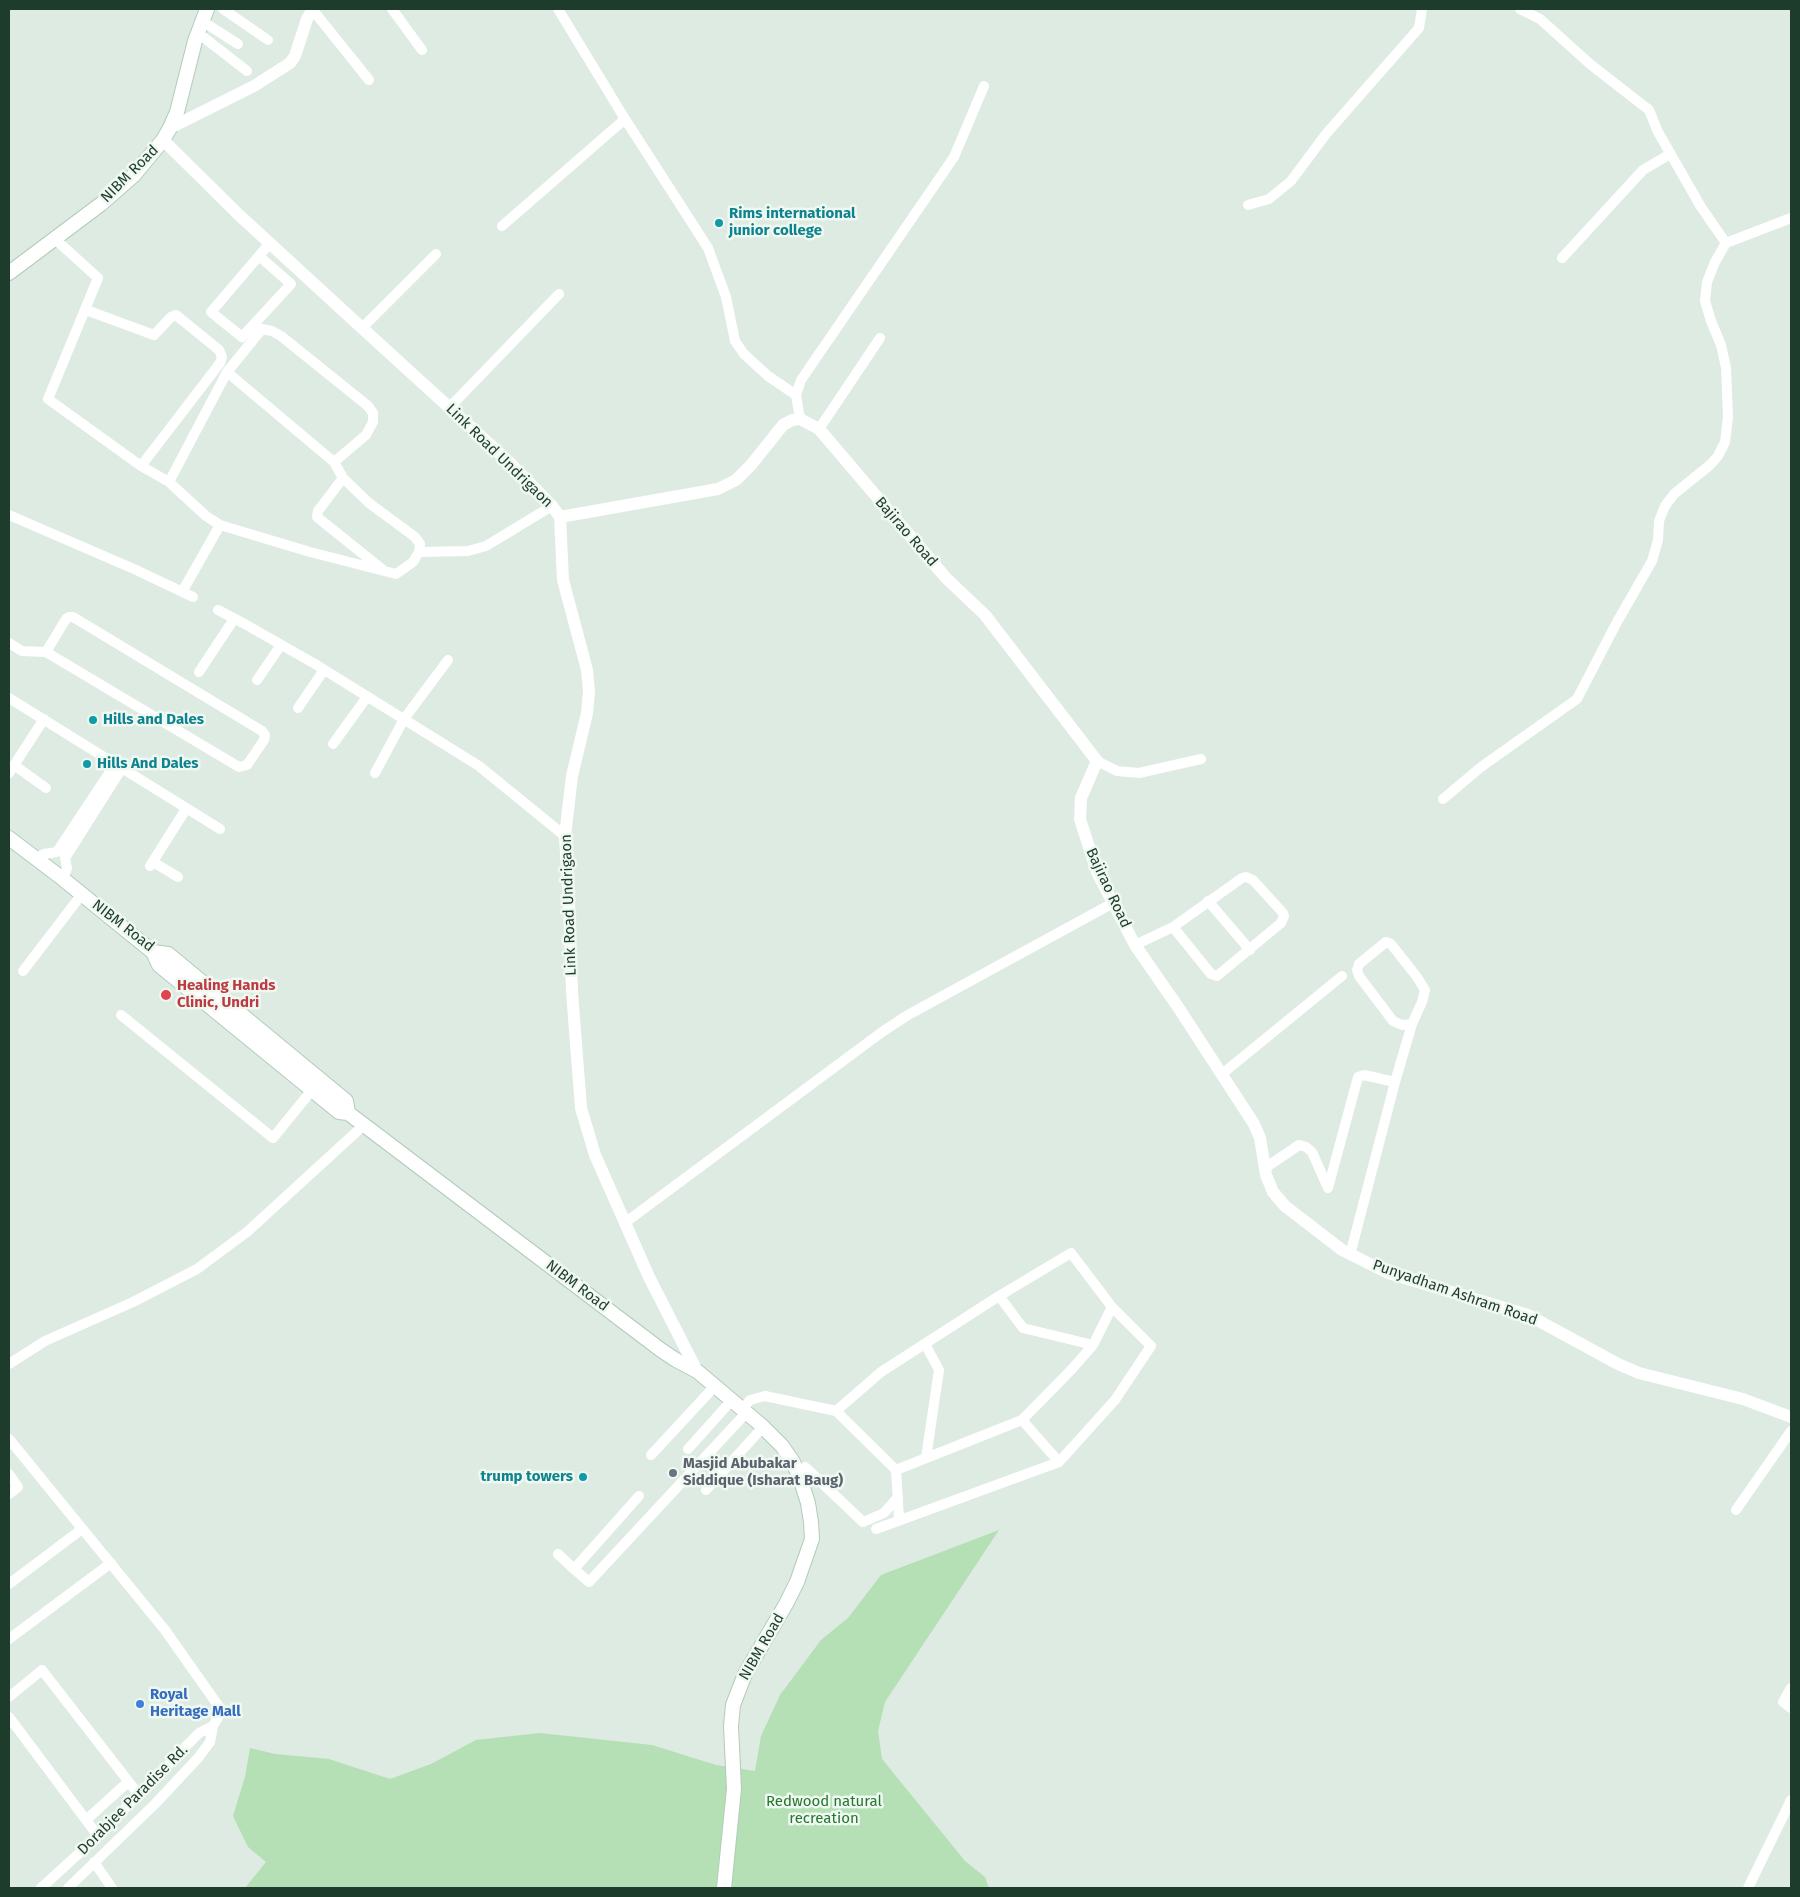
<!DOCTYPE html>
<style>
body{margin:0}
#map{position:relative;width:1800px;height:1897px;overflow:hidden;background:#deebe2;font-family:"Fira Sans",sans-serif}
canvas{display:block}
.frame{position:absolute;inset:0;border:10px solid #1e3c2c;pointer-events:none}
</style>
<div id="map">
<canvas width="1800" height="1897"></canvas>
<div class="frame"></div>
</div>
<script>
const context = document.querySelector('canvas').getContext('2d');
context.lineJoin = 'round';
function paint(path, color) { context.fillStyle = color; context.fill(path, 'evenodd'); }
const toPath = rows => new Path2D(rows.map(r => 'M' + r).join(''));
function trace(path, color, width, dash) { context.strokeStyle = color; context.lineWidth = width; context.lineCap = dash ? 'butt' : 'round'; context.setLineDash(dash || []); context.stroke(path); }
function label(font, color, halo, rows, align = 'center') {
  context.font = font + ' "Fira Sans",sans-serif'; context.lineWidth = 5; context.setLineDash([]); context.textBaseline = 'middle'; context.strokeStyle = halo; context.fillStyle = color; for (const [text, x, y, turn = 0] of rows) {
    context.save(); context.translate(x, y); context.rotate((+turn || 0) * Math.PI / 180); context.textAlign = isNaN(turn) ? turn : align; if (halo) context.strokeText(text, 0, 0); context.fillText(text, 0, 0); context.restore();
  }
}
const green = toPath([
 [999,1530,885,1702,878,1731,882,1759,965,1861,985,1877,989,1888,245,1888,266,1862,248,1847,233,1816,245,1777,250,1748,275,1754,329,1759,390,1779,431,1764,476,1740,540,1733,652,1745,716,1765,755,1771,761,1736,780,1695,821,1640,848,1618,881,1575]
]);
const minor = toPath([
 [223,9,268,40],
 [312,9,369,80],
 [392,9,422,50],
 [558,9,625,119,708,248,726,297,735,341,744,354,768,376,796,395],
 [202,21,238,44],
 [198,33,247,71],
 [1248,205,1269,199,1291,181,1326,134,1419,28,1422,9],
 [502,226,625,119],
 [55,239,98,278,48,399,141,466,169,482,206,516,220,525,310,552,396,574,413,562,419,552,420,544,415,537,369,503,343,478,334,462],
 [1726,243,1791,218],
 [259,256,291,284,242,337,211,312,270,243],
 [1562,258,1643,170,1670,154],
 [86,310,154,335,171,317,176,315,219,350,222,357,220,363,141,466],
 [362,328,436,254],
 [449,408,559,294],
 [800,419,796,395,801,380,954,157,984,86],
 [819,429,880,338],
 [343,478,318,511,317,517,383,570],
 [169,482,227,372,262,329,272,331,281,336,368,406,373,413,373,422,366,435,334,462,227,372],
 [9,515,134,569,193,597],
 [419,552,468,551,486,546,552,506],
 [182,592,220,525],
 [218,610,243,623,315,664,479,766,565,836],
 [9,643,22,651,46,652,239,767,247,765,264,740,265,735,262,731,73,617,69,617,66,619,46,652],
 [199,672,234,619],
 [257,680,281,645],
 [9,698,220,829],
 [298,708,324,670],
 [333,744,367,697],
 [1097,761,1117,771,1139,773,1201,759],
 [14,765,46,788],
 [9,773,44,719],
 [375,773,404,719,448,660],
 [1443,799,1481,767,1577,699,1617,622,1652,561,1658,540,1659,521,1665,506,1674,494,1710,465,1718,456,1725,442,1728,417,1726,368,1721,345,1711,321,1705,301,1707,282,1715,262,1726,243,1701,207,1658,132,1649,110,1590,64,1540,19,1520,9],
 [36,858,44,854,57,852,115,764],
 [153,862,178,877],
 [150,866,186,809],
 [63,879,67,868,65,858,122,768],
 [1208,901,1250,950],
 [1135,945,1173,927,1211,974,1217,976,1281,923,1284,916,1283,913,1253,880,1246,877,1242,878,1173,927],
 [23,971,82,894],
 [121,1015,273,1138,312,1090],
 [1222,1074,1342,976],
 [1265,1168,1299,1145,1306,1147,1312,1152,1328,1188],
 [1328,1188,1358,1077,1364,1075,1395,1082],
 [626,1222,882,1032,908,1015,1113,903],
 [1350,1255,1395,1082,1412,1024,1422,1002,1425,990,1417,977,1391,944,1386,942,1359,964,1357,970,1359,976,1393,1021,1402,1025,1412,1024],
 [999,1296,1023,1328,1093,1345],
 [925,1344,939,1370,926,1458],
 [9,1364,45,1341,133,1302,197,1269,247,1232,364,1125],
 [743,1409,750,1400,765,1396,836,1411,881,1372,999,1296,1071,1253,1112,1307,1151,1346,1115,1400,1059,1462,876,1529],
 [836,1411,896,1470,899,1519],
 [1022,1420,1059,1462],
 [9,1439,165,1630,222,1711,213,1726,199,1733,98,1836,41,1888],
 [688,1449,732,1400],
 [651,1455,715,1386],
 [805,1467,863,1522,884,1513,898,1497],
 [896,1470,1022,1420,1072,1369,1093,1345,1112,1307],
 [9,1474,18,1487,9,1494],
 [706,1490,763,1427],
 [1736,1510,1791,1431],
 [558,1554,574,1569,639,1496],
 [574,1569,589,1582,747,1412],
 [9,1584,82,1529],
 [9,1639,111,1563],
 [1791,1688,1783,1702,1791,1708],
 [9,1697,42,1670,139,1795],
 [9,1717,98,1836],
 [86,1820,128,1782],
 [94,1862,112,1888],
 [68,1888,155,1804,198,1758,210,1742,213,1726],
 [1748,1888,1791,1800]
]);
const tertiary = toPath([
 [170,128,254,86,290,63,295,56,307,19,313,9],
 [163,140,239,215,362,328,509,462,552,506,560,517,563,580,587,670,589,692,587,713,572,776,565,836,569,904,572,992,581,1108,595,1155,649,1277,697,1371],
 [560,517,718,489,736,480,751,465,783,425,792,420,800,419,819,429,946,578,985,615,1097,761,1081,798,1080,819,1097,872,1135,945,1178,1007,1254,1124,1260,1138,1266,1175,1273,1192,1285,1206,1342,1250,1388,1273,1528,1315,1618,1364,1639,1373,1743,1399,1791,1417]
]);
const secondary = toPath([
 [9,273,101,204,134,175,163,140,170,128,177,112,195,41,207,9],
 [9,838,63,879,153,952,168,954,346,1101,348,1113,364,1125,661,1350,676,1360,697,1371,761,1425,782,1446,793,1462,801,1481,808,1503,811,1522,812,1539,797,1582,786,1604,745,1674,733,1705,731,1726,734,1789,724,1888],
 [153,952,159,965,339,1112,348,1113]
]);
const markers = [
 [719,223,5,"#0f9aa8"],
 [93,720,5,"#0f9aa8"],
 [87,764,5,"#0f9aa8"],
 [166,995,6,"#e0444e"],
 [673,1473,5,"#6b7280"],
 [583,1477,5,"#0f9aa8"],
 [140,1704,5,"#3f7fe0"]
];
const streetNames = [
 ["NIBM Road",130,174,-45],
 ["Link Road Undrigaon",499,456,44],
 ["Bajirao Road",906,532,49],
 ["Bajirao Road",1108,888,65],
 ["Link Road Undrigaon",569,905,-92],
 ["NIBM Road",123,926,38],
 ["NIBM Road",577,1286,37],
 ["Punyadham Ashram Road",1455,1293,19],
 ["NIBM Road",762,1647,-60],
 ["Dorabjee Paradise Rd.",133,1800,-45]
];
const cultureNames = [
 ["Rims international",729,214],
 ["junior college",729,231],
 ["Hills and Dales",103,720],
 ["Hills And Dales",97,764],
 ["trump towers",573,1477,"right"]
];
const healthNames = [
 ["Healing Hands",177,986],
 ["Clinic, Undri",177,1003]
];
const worshipNames = [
 ["Masjid Abubakar",683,1464],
 ["Siddique (Isharat Baug)",683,1481]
];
const shopNames = [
 ["Royal",150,1695],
 ["Heritage Mall",150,1712]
];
const parkNames = [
 ["Redwood natural",824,1802],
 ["recreation",824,1819]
];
paint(green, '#b5dfb5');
trace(secondary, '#b1ccbb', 16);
trace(minor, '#fff', 10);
trace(tertiary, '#fff', 12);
trace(secondary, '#fff', 14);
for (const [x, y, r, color] of markers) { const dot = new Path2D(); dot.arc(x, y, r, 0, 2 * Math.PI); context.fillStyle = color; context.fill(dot); trace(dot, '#eff8f1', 2); }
label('15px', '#1e3c2c', '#eff8f1', streetNames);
label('bold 15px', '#0d838f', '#eff8f1', cultureNames, 'left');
label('bold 15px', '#be3a42', '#eff8f1', healthNames, 'left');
label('bold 15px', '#5b616d', '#eff8f1', worshipNames, 'left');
label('bold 15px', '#366cbe', '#eff8f1', shopNames, 'left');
label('15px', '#25762f', '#eff8f1', parkNames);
</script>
